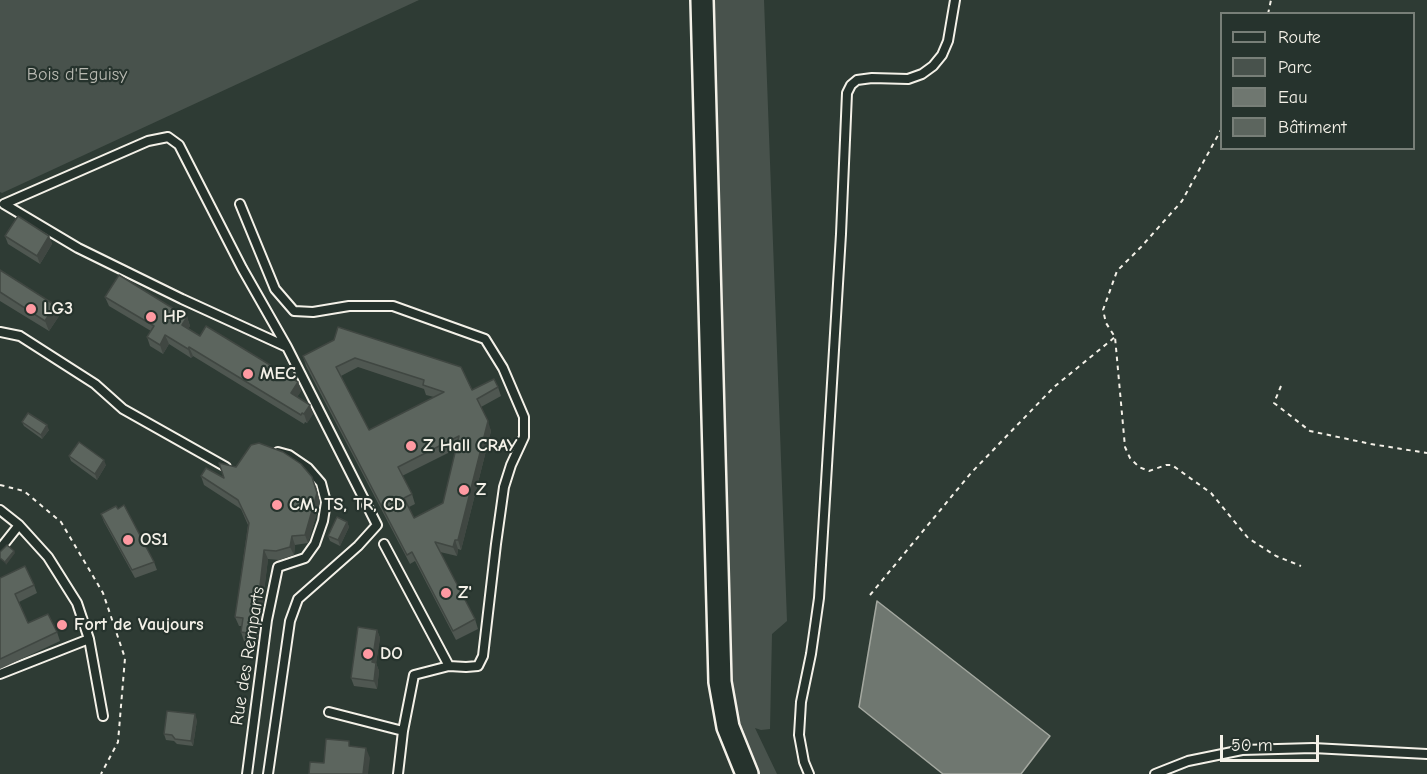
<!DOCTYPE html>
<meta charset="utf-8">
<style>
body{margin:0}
#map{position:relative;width:1427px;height:774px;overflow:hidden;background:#2e3b34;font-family:"Comic Neue",sans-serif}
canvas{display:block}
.legend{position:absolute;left:1220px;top:12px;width:195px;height:138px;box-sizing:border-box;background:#26332d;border:2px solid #787f78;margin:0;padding:8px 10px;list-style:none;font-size:18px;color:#f4f1e8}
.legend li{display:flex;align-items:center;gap:12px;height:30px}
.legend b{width:30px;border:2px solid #787f78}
.scale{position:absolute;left:1220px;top:735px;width:99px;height:27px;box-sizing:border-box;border:3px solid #f4f1e8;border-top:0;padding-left:8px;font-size:18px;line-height:21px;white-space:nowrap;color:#f4f1e8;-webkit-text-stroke:4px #26332d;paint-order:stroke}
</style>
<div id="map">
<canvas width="1427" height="774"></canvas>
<ul class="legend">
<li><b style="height:8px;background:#26332d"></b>Route</li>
<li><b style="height:16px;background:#48524c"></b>Parc</li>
<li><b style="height:16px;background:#6f7770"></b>Eau</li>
<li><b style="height:16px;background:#5c655e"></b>Bâtiment</li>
</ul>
<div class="scale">50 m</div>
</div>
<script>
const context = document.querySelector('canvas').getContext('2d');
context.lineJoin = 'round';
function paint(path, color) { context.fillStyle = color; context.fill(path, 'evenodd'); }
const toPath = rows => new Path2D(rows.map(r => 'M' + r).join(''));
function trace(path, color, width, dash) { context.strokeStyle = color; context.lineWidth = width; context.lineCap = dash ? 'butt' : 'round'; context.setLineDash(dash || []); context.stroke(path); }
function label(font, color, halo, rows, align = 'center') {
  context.font = font + ' "Comic Neue",sans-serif'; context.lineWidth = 4.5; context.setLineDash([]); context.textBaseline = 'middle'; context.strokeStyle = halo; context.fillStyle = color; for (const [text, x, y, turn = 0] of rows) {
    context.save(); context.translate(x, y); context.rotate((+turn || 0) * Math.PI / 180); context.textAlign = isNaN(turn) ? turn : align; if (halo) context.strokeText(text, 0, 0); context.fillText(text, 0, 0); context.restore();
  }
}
const green = toPath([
 [0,0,419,0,2,193,0,192],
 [714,0,764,0,787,621,772,634,770,729,761,730,755,728,777,774,756,774,732,711,717,376,718,172]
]);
const water = toPath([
 [877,601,1050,736,1021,774,943,774,859,707,877,601]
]);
const path = toPath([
 [1268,14,1271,0],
 [1222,128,1182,201,1141,247,1117,271,1103,310,1106,323,1115,337,1125,447,1130,458,1139,467,1149,471,1166,465,1172,465,1211,493,1248,538,1276,556,1301,566],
 [1281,386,1274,403,1310,431,1371,444,1427,453],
 [0,485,24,491,61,522,103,593,125,658,118,742,101,774],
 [870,595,971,473,1054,387,1115,337]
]);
const lane = toPath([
 [4,204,78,248,182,299,287,347,377,525,358,546,298,599,290,621,268,774],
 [4,204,148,141,168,137,179,145,242,268,287,347],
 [240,204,275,289,294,311,313,312,349,306,393,306,485,339,503,368,524,417,524,437,511,465,504,487,496,544,483,656,478,666,466,667,449,666,414,675,403,731,398,774],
 [0,332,20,336,95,384,123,409,226,467],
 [0,510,19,525,48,557,77,603,89,639,103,716],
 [384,544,449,666],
 [0,549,19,525],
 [0,674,89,639],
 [329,712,403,731],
 [247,774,267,620,278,567,305,558,315,544,323,521,326,502,321,483,308,468,289,455,278,452],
 [809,774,804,762,799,735,801,702,811,654,819,598,841,234,847,93,851,85,857,80,872,78,908,79,922,74,933,66,942,55,948,41,955,0],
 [1155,774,1188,761,1242,750,1313,748,1427,754]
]);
const secondary = toPath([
 [702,0,720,682,728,727,747,774]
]);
const wall = toPath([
 [5,236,49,236,52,244,40,264,8,244],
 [0,270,55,305,59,316,49,331,0,301],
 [105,297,187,317,190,326,188,328,200,336,298,382,301,391,297,397,313,414,307,423,305,422,304,424,193,356,191,358,169,344,163,354,150,346,147,337,151,331,109,306],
 [334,340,472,390,498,387,501,396,481,407,491,431,461,550,458,549,457,556,440,552,475,619,478,629,456,640,415,561,410,564,306,366,303,356],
 [358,367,424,389,426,395,434,397,369,430,341,376],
 [456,449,443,503,414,518,409,507,415,504,412,494,402,476],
 [22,422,49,430,42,439,24,426],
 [69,456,106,465,97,480,71,461],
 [236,467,316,486,320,502,308,543,295,545,294,555,279,560,268,559,258,640,256,643,244,641,241,632,242,626,239,626,235,617,248,525,241,509,204,485,201,476,224,478],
 [101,514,154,562,157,570,135,578,104,522],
 [347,522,349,527,340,546,330,541,328,536],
 [0,578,34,585,37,593,19,602,28,623,57,632,60,641,0,669],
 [377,630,380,638,376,663,379,671,377,689,354,686,351,678],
 [197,720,193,746,177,744,174,741,166,740,164,734]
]);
const shadedWall = toPath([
 [49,236,52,244,40,264,37,256],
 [55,305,59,316,49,331,45,321],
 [187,317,190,326,185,334,182,325],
 [165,335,169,344,163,354,160,345],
 [189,347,193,356,191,358,188,349],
 [298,382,301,391,294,402,291,393],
 [310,405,313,414,307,423,304,414],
 [488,421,491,431,461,550,458,540],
 [47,425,49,430,42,439,41,435],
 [104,460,106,465,97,480,95,474],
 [312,477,320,502,308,543,305,535],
 [347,522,349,527,340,546,338,540],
 [292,536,295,545,294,555,290,547],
 [455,540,458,549,457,556,453,547],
 [264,550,268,559,258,640,256,643,253,634],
 [14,551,15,553,6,565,5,562],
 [377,630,380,638,375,670,372,662],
 [376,663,379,671,377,689,374,681],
 [195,714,197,720,193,746,191,741],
 [366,748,370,758,368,774,363,774]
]);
const building = toPath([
 [18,216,49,236,37,256,5,236,18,216],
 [0,270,55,305,45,321,0,292,0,270],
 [119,275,187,317,182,325,200,336,206,326,298,382,291,393,310,405,304,414,302,413,301,415,189,347,188,349,165,335,160,345,147,337,154,326,105,297,119,275],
 [338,327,461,367,472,390,494,379,498,387,477,399,488,421,458,540,455,540,453,547,435,542,475,619,453,631,412,552,407,555,303,356,334,340,338,327],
 [355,358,424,380,423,385,444,392,369,430,336,367,355,358],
 [459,436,443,503,414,518,404,498,412,494,398,467,459,436],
 [28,413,47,425,41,435,22,422,28,413],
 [79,442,104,460,95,474,69,456,79,442],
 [259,443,283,452,301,464,312,477,317,493,305,535,292,536,290,547,276,551,264,550,255,631,253,634,241,632,243,618,235,617,249,523,238,500,201,476,206,468,224,478,219,463,236,467,251,445,259,443],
 [124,505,154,562,132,570,101,514,116,506,118,509,124,505],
 [337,517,347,522,338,540,328,536,337,517],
 [7,545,14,551,5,562,0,558,0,552,7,545],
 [25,566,34,585,15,594,28,623,48,614,57,632,0,659,0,578,25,566],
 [358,627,377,630,372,662,376,663,374,681,351,678,358,627],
 [167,711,195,714,191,741,175,739,172,735,164,734,167,711],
 [326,739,349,741,349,746,366,748,363,774,309,774,310,762,324,763,326,739]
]);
const markers = [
 [31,309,6,"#ff9aa2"],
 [151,317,6,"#ff9aa2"],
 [248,374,6,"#ff9aa2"],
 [411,446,6,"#ff9aa2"],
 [464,490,6,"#ff9aa2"],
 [277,505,6,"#ff9aa2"],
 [128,540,6,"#ff9aa2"],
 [446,593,6,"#ff9aa2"],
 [62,625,6,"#ff9aa2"],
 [368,654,6,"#ff9aa2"]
];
const parkNames = [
 ["Bois d'Eguisy",77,75]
];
const poiNames = [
 ["LG3",43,309],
 ["HP",163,317],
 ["MEC",260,374],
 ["Z Hall CRAY",423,446],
 ["Z",476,490],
 ["CM, TS, TR, CD",289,505],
 ["OS1",140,540],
 ["Z'",458,593],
 ["Fort de Vaujours",74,625],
 ["DO",380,654]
];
const streetNames = [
 ["Rue des Remparts",248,656,-81]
];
paint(green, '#48524c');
paint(water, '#6f7770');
trace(water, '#a4a8a0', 1.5);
trace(lane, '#f4f1e8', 12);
trace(secondary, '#f4f1e8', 26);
trace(path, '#f4f1e8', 2, [4.5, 4.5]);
trace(lane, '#26332d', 8);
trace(secondary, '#26332d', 21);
paint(wall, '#4f5751');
paint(shadedWall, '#404742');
paint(building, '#5c655e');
trace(building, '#404742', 1.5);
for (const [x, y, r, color] of markers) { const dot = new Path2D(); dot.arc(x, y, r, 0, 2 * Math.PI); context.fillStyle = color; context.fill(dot); trace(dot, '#26332d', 2); }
label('18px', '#b8b9b1', '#26332d', parkNames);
label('bold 18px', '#f4f1e8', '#26332d', poiNames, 'left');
label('18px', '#f4f1e8', '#26332d', streetNames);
</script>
